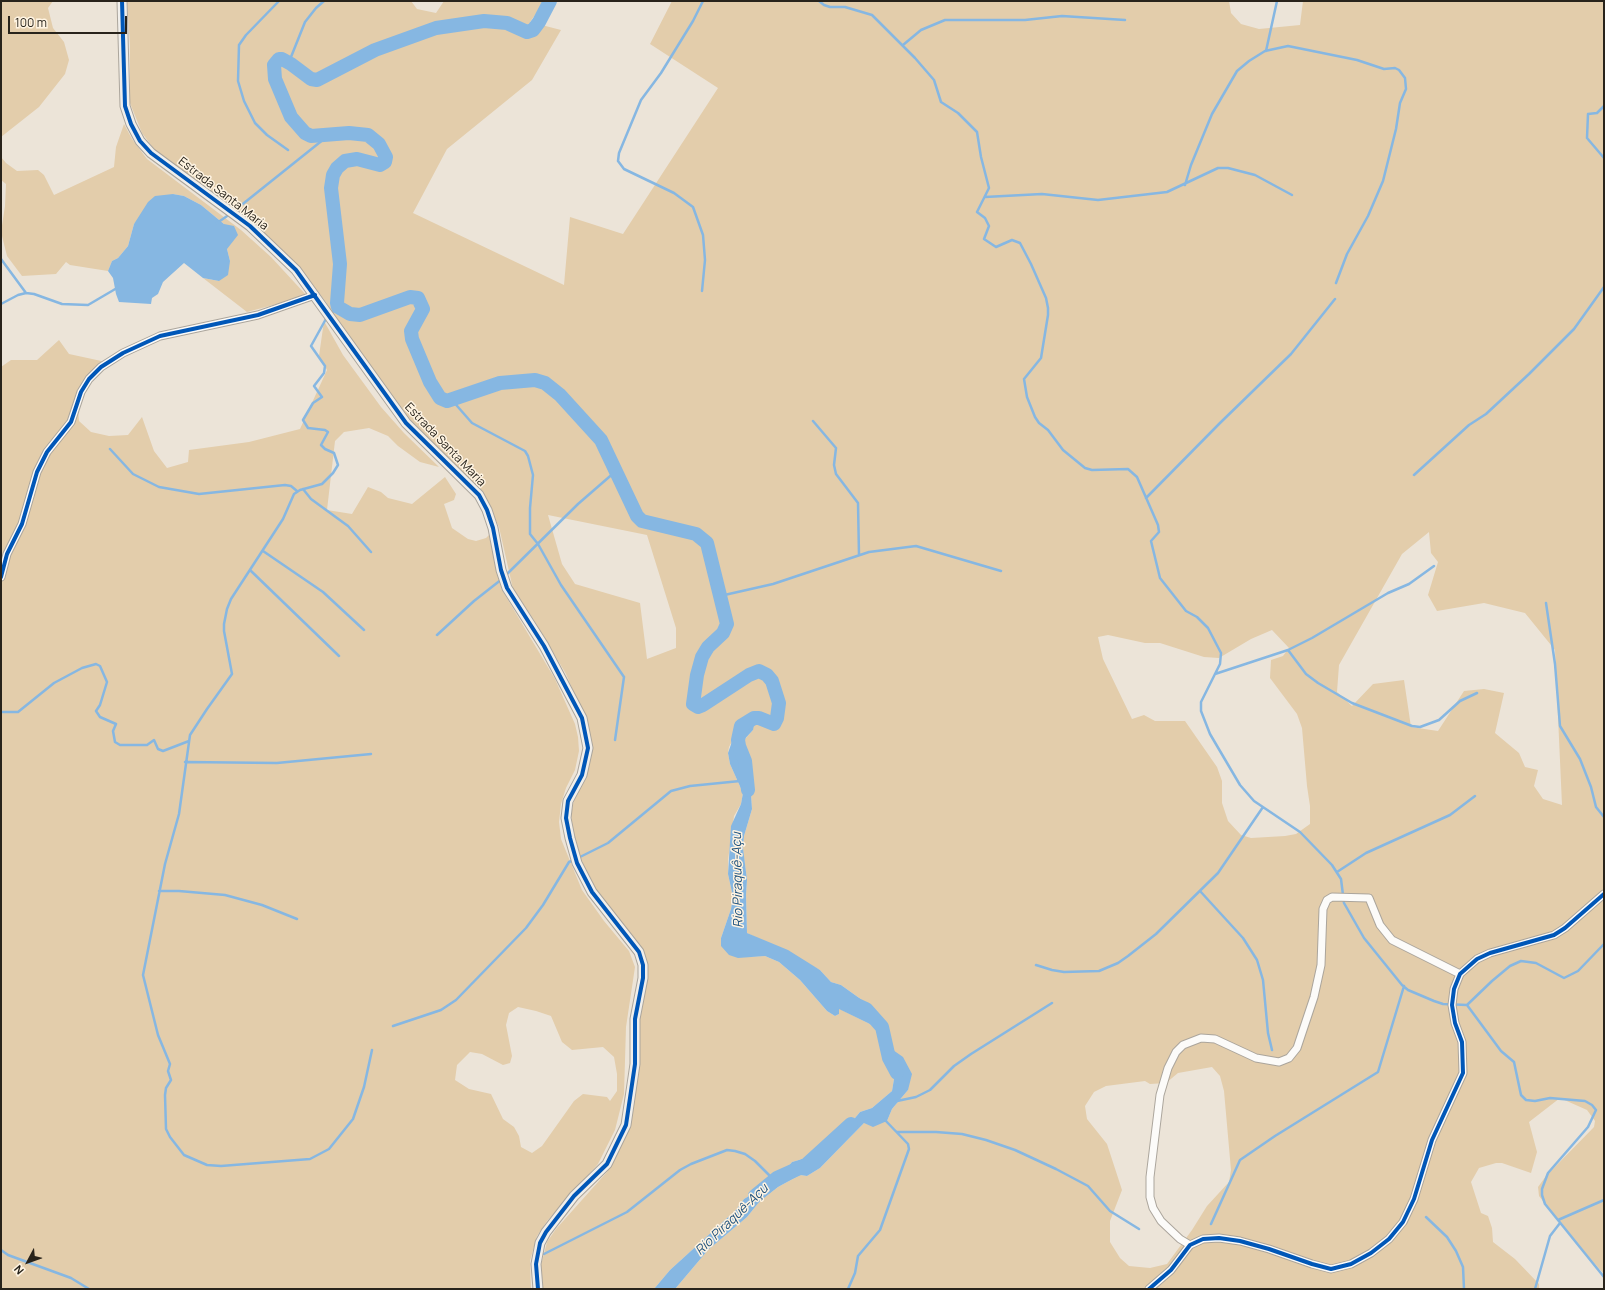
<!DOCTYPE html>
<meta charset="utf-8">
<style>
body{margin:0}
#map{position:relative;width:1605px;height:1290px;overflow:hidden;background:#ece4d8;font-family:Manrope,sans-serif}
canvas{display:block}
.frame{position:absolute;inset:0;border:2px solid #28231b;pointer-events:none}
.north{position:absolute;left:8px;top:1242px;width:40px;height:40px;-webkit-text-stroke:3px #fff4e2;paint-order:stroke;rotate:229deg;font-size:11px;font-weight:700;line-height:16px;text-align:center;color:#28231b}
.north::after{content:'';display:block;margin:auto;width:14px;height:18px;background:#28231b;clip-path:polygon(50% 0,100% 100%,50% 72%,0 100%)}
.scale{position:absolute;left:8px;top:16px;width:119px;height:18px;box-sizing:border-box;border:2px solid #28231b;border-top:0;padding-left:5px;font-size:12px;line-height:14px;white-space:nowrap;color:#28231b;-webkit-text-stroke:3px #fff4e2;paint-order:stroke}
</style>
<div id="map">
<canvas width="1605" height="1290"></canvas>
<div class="frame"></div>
<div class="north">N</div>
<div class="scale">100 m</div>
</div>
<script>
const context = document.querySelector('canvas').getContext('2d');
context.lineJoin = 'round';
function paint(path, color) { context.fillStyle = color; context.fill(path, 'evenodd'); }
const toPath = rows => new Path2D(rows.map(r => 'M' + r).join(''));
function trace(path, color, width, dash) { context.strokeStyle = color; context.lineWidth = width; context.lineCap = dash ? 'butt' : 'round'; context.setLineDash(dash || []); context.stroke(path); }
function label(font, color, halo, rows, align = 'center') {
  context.font = font + ' Manrope,sans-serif'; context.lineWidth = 3; context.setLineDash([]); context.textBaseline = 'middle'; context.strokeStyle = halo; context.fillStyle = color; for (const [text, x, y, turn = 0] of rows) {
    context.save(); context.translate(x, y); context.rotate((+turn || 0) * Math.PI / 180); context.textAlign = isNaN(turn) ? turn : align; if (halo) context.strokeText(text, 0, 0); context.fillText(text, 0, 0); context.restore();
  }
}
const green = toPath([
 [1,1,53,1,48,8,53,28,64,42,69,60,65,74,39,107,1,137],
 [127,1,411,1,417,9,436,13,444,1,545,1,530,22,561,30,532,80,447,149,413,213,564,285,570,217,623,234,718,88,650,44,672,1,1229,1,1231,13,1241,24,1259,29,1300,25,1303,1,1604,1,1604,1274,1575,1242,1539,1196,1538,1187,1546,1176,1594,1127,1595,1121,1587,1110,1560,1098,1529,1122,1537,1152,1531,1173,1502,1163,1496,1163,1479,1168,1471,1182,1481,1213,1488,1216,1492,1228,1493,1242,1515,1259,1539,1284,1539,1289,675,1289,708,1250,747,1217,760,1201,778,1187,800,1175,807,1176,820,1168,864,1123,887,1121,892,1109,908,1090,887,1059,894,1079,892,1091,872,1108,860,1112,850,1124,840,1128,838,1138,827,1147,816,1150,806,1158,792,1162,779,1178,744,1199,736,1210,670,1270,654,1289,543,1289,541,1265,547,1242,556,1229,607,1172,620,1148,630,1123,637,1084,638,1030,646,968,598,895,587,873,575,844,571,814,574,800,583,780,585,719,566,674,534,620,513,589,499,527,489,505,412,426,346,337,326,302,308,279,157,153,142,133,130,103,130,45],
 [548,515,647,535,676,628,676,648,647,659,640,603,575,584,562,564],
 [1429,532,1431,553,1438,562,1428,595,1437,611,1484,603,1525,613,1555,650,1562,805,1543,799,1534,786,1538,770,1525,767,1519,753,1495,733,1504,693,1484,689,1464,691,1438,731,1411,727,1404,680,1373,684,1352,706,1337,692,1339,665,1402,554],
 [1272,630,1289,648,1283,656,1271,660,1270,678,1297,714,1302,728,1307,786,1310,806,1310,824,1296,834,1285,836,1251,838,1241,835,1228,821,1222,803,1222,781,1217,767,1185,721,1155,721,1144,715,1132,719,1103,659,1098,637,1108,635,1145,643,1160,643,1204,657,1219,658,1251,639],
 [740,726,753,730,738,747,738,754,750,780,752,809,744,836,743,849,747,880,746,895,747,933,820,970,831,982,841,985,862,1000,869,1009,872,1025,838,1008,839,1014,835,1016,827,1011,800,980,779,962,765,956,747,957,721,938,731,909,733,897,728,874,728,860,734,816,741,804,743,793,730,764,728,753,729,747],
 [1212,1067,1220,1076,1224,1091,1231,1170,1229,1182,1207,1206,1192,1230,1167,1264,1150,1268,1129,1266,1120,1258,1110,1242,1110,1221,1122,1190,1107,1144,1087,1119,1085,1106,1094,1092,1106,1086,1145,1081,1150,1084,1166,1083,1178,1073],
 [124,124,132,139,147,159,241,230,271,257,307,296,247,312,203,278,219,281,230,261,227,249,224,224,201,205,184,196,173,194,134,224,128,246,118,258,112,261,108,271,70,265,66,262,56,274,22,276,7,256,1,232,5,206,6,184,1,180,1,157,6,163,17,171,38,170,44,175,54,195,114,167,116,147],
 [324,321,343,355,381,407,404,433,439,467,420,462,398,446,388,436,369,428,344,432,335,441,327,510,352,514,368,487,381,492,388,498,412,504,445,477,456,494,454,500,444,504,452,528,468,539,476,541,486,538,489,535,502,590,555,679,575,724,578,737,579,751,575,770,566,788,561,804,559,822,561,839,582,890,604,921,629,951,635,967,626,1027,624,1094,615,1130,598,1164,547,1221,537,1236,530,1261,531,1289,1,1289,1,367,11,360,37,360,59,340,69,354,106,362,81,388,78,407,79,421,91,432,109,436,128,435,142,417,154,451,167,468,188,462,189,450,249,442,300,429,327,370,319,356],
 [518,1007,536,1011,551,1016,562,1042,572,1050,603,1047,614,1057,617,1074,617,1091,610,1101,607,1097,583,1094,574,1101,542,1146,532,1153,521,1147,519,1136,514,1127,503,1119,491,1094,469,1089,455,1080,457,1065,470,1052,482,1054,503,1065,510,1063,512,1056,506,1025,509,1013]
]);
const water = toPath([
 [173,194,184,196,201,205,224,224,234,226,238,235,227,249,230,261,228,275,219,281,203,278,184,263,163,282,158,294,152,298,151,304,119,302,116,294,113,278,108,271,112,261,118,258,128,246,134,224,148,202,155,196],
 [748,720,755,720,753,730,742,742,738,747,738,754,750,780,752,809,744,836,743,848,747,880,746,895,747,933,788,950,820,970,831,982,841,985,862,1000,869,1009,872,1025,839,1009,839,1014,835,1016,827,1011,800,980,779,962,765,956,738,958,729,955,721,946,721,938,731,909,733,897,728,874,731,826,741,804,743,793,730,764,728,753,736,730],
 [893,1050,903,1057,912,1074,908,1090,892,1109,887,1121,873,1127,864,1123,820,1168,807,1176,800,1175,778,1187,760,1201,747,1217,708,1250,675,1289,654,1289,670,1270,736,1210,744,1199,779,1178,792,1162,806,1158,816,1150,827,1147,838,1138,840,1128,850,1124,860,1112,872,1108,892,1091,894,1079,886,1059]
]);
const stream = toPath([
 [279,1,246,35,239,45,238,81,244,101,255,123,267,135,288,150],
 [819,1,824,5,830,7,845,7,872,15,915,58,934,80,941,102,958,113,977,132,981,157,989,188,977,212,985,218,989,226,984,239,996,247,1012,240,1020,243,1031,264,1046,298,1048,308,1048,315,1041,358,1024,379,1027,397,1035,417,1039,423,1048,430,1063,450,1085,468,1092,470,1128,469,1137,477,1158,525,1159,532,1151,541,1160,578,1186,611,1197,617,1208,628,1221,653,1220,664,1201,702,1201,711,1210,734,1240,785,1254,801,1300,832,1332,865,1341,879,1344,903,1364,938,1402,985,1408,990,1434,1001,1443,1004,1467,1005,1501,1051,1514,1062,1521,1095,1526,1100,1535,1101,1550,1098,1585,1101,1592,1105,1596,1110,1588,1127,1548,1173,1542,1189,1542,1195,1545,1204,1604,1277],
 [903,45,921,30,945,20,1025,20,1062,16,1125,20],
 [1266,51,1277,1],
 [291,64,291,57,305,22,316,8,324,1],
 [1604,106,1597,113,1588,114,1587,138,1604,158],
 [1185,185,1191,165,1212,114,1237,71,1249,61,1265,51,1288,46,1357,60,1384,69,1395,68,1399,70,1405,78,1406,89,1400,103,1396,129,1383,181,1368,216,1347,254,1336,283],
 [985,197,1042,194,1098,200,1167,192,1218,168,1228,168,1255,175,1292,195],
 [234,211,329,135],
 [217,223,230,214],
 [1,259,26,293],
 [702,291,705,260,703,235,693,207,674,193,624,169,618,161,619,153,641,100,661,73,693,21,703,1],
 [1,304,18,295,26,293,34,294,62,304,88,305,117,288],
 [331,314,338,306],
 [327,317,311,346,325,366,324,373,314,386,322,397,313,403,303,420,308,428,325,430,328,432,321,445,325,449,334,453,338,465,333,473,322,484,300,490,294,494,283,519,231,599,227,609,224,624,224,631,232,674,207,709,190,735,179,814,165,864,143,975,158,1035,170,1064,168,1071,171,1080,166,1088,165,1095,166,1129,170,1137,184,1155,207,1165,221,1166,310,1159,329,1149,353,1119,364,1087,372,1050],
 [451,399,472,423,525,451,528,456,533,475,530,508,530,534,538,544],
 [813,421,836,448,834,465,836,474,858,503,859,555],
 [110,449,133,474,159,487,199,494,285,485,291,486,297,491],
 [1414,475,1469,425,1486,414,1529,374,1574,329,1604,287],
 [303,489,311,499,348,526,371,552],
 [1146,498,1220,423,1291,354,1335,299],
 [538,544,561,585,624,677,615,740],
 [263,551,323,592,364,630],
 [250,570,339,656],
 [505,576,578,504,616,471],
 [720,596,773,584,869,552,916,546,1001,571],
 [1546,603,1555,664,1560,726,1580,759,1591,787,1596,807,1604,817],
 [437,635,474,601,502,579],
 [1288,650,1306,674,1318,683,1352,703,1412,726,1420,727,1439,720,1460,701,1477,693],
 [1215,674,1288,650,1312,638,1388,593,1409,584,1434,566],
 [1,712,18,712,54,683,82,668,96,664,100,666,107,682,100,705,96,711,100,717,116,724,113,731,115,742,120,745,147,745,154,740,158,749,163,751,189,741],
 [185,762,277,763,371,754],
 [578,858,608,843,671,791,690,786,740,781],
 [1337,872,1366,853,1450,815,1475,796],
 [159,891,179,891,225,895,262,905,297,919],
 [1200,891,1243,938,1257,960,1263,980,1268,1033,1272,1050],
 [1036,965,1052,970,1064,972,1099,971,1118,963,1128,956,1156,934,1218,873,1263,807],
 [1467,1005,1492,981,1510,966,1521,961,1536,963,1564,978,1578,971,1604,944],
 [393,1026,441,1010,456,1000,526,928,543,905,569,862,574,860],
 [897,1101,916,1097,930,1090,954,1066,971,1054,1052,1003],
 [897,1132,936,1132,962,1134,986,1140,1015,1150,1056,1169,1088,1186,1110,1211,1139,1229],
 [1426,1217,1447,1237,1456,1251,1463,1267,1464,1289],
 [1558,1220,1604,1200],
 [1211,1224,1240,1160,1275,1136,1378,1072,1404,986],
 [1,1250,8,1255,71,1278,89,1289],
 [544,1254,627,1212,680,1170,691,1164,727,1150,735,1151,745,1154,755,1161,774,1180],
 [848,1289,855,1273,858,1256,880,1230,909,1149,908,1144,884,1119],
 [1535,1289,1550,1236,1560,1223]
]);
const river = toPath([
 [550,1,539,22,533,30,527,32,507,23,484,21,436,28,375,50,317,80,311,79,291,64,282,59,279,59,274,65,275,79,291,117,305,133,311,136,349,133,368,135,379,144,386,157,385,162,380,165,357,159,345,161,337,168,333,175,331,188,340,264,337,303,338,307,350,314,360,315,410,297,418,298,423,309,411,331,412,339,430,382,440,398,447,401,500,383,535,380,545,383,560,395,601,440,637,516,642,521,696,534,707,543,727,624,723,633,708,647,702,657,697,675,693,704,698,707,703,705,749,675,759,671,767,675,772,681,779,703,777,718,774,724,759,718,754,718,741,726,738,740,739,746,745,761,748,790],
 [855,1004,866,1009,882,1027,889,1058,897,1073],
 [755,1196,777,1178,806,1165,851,1124]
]);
const street = toPath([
 [1,577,7,554,22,524,37,472,47,452,71,422,81,392,89,379,101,367,123,353,160,336,258,315,315,295],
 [1190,1245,1180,1239,1161,1221,1153,1208,1150,1197,1150,1177,1160,1095,1168,1068,1176,1052,1183,1045,1201,1038,1215,1039,1256,1058,1279,1062,1289,1058,1297,1048,1314,997,1321,965,1323,909,1327,900,1332,897,1369,898,1380,925,1392,940,1460,974],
 [1149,1289,1171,1270,1190,1245,1203,1239,1219,1238,1240,1241,1269,1249,1312,1264,1331,1269,1351,1264,1371,1253,1389,1239,1403,1222,1414,1199,1432,1140,1463,1073,1462,1042,1455,1023,1452,1005,1454,989,1460,974,1477,959,1490,953,1554,935,1565,928,1604,894]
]);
const secondary = toPath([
 [122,1,125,106,131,124,140,141,151,153,250,226,296,270,406,423,479,495,487,510,493,528,501,570,507,588,544,646,582,718,588,748,582,775,568,801,566,818,570,838,577,863,592,892,639,952,643,965,643,978,635,1019,635,1064,626,1125,607,1164,574,1196,546,1232,540,1243,536,1264,538,1289]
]);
const cycleway = toPath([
 [122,1,125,106,131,124,140,141,151,153,250,226,296,270,406,423,479,495,487,510,493,528,501,570,507,588,544,646,582,718,588,748,582,775,568,801,566,818,570,838,577,863,592,892,639,952,643,965,643,978,635,1019,635,1064,626,1125,607,1164,574,1196,546,1232,540,1243,536,1264,538,1289],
 [1,577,7,554,22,524,37,472,47,452,71,422,81,392,89,379,101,367,123,353,160,336,258,315,315,295],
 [1149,1289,1171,1270,1190,1245,1203,1239,1219,1238,1240,1241,1269,1249,1312,1264,1331,1269,1351,1264,1371,1253,1389,1239,1403,1222,1414,1199,1432,1140,1463,1073,1462,1042,1455,1023,1452,1005,1454,989,1460,974,1477,959,1490,953,1554,935,1565,928,1604,894]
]);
const streetNames = [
 ["Estrada Santa Maria",223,194,38],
 ["Estrada Santa Maria",445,445,46]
];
const waterNames = [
 ["Rio Piraquê-Açu",738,880,-91],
 ["Rio Piraquê-Açu",732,1220,-44]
];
paint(green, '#e3cdab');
paint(water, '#86b7e2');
trace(stream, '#86b7e2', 2.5);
trace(river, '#86b7e2', 14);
trace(street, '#aba59c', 9);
trace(secondary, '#aba59c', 11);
trace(street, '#fcfbf9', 7);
trace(secondary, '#f1efeb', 9);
trace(cycleway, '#0057b8', 4);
label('12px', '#28231b', '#fff4e2', streetNames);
label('italic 13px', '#1e517d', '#fff4e2', waterNames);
</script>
